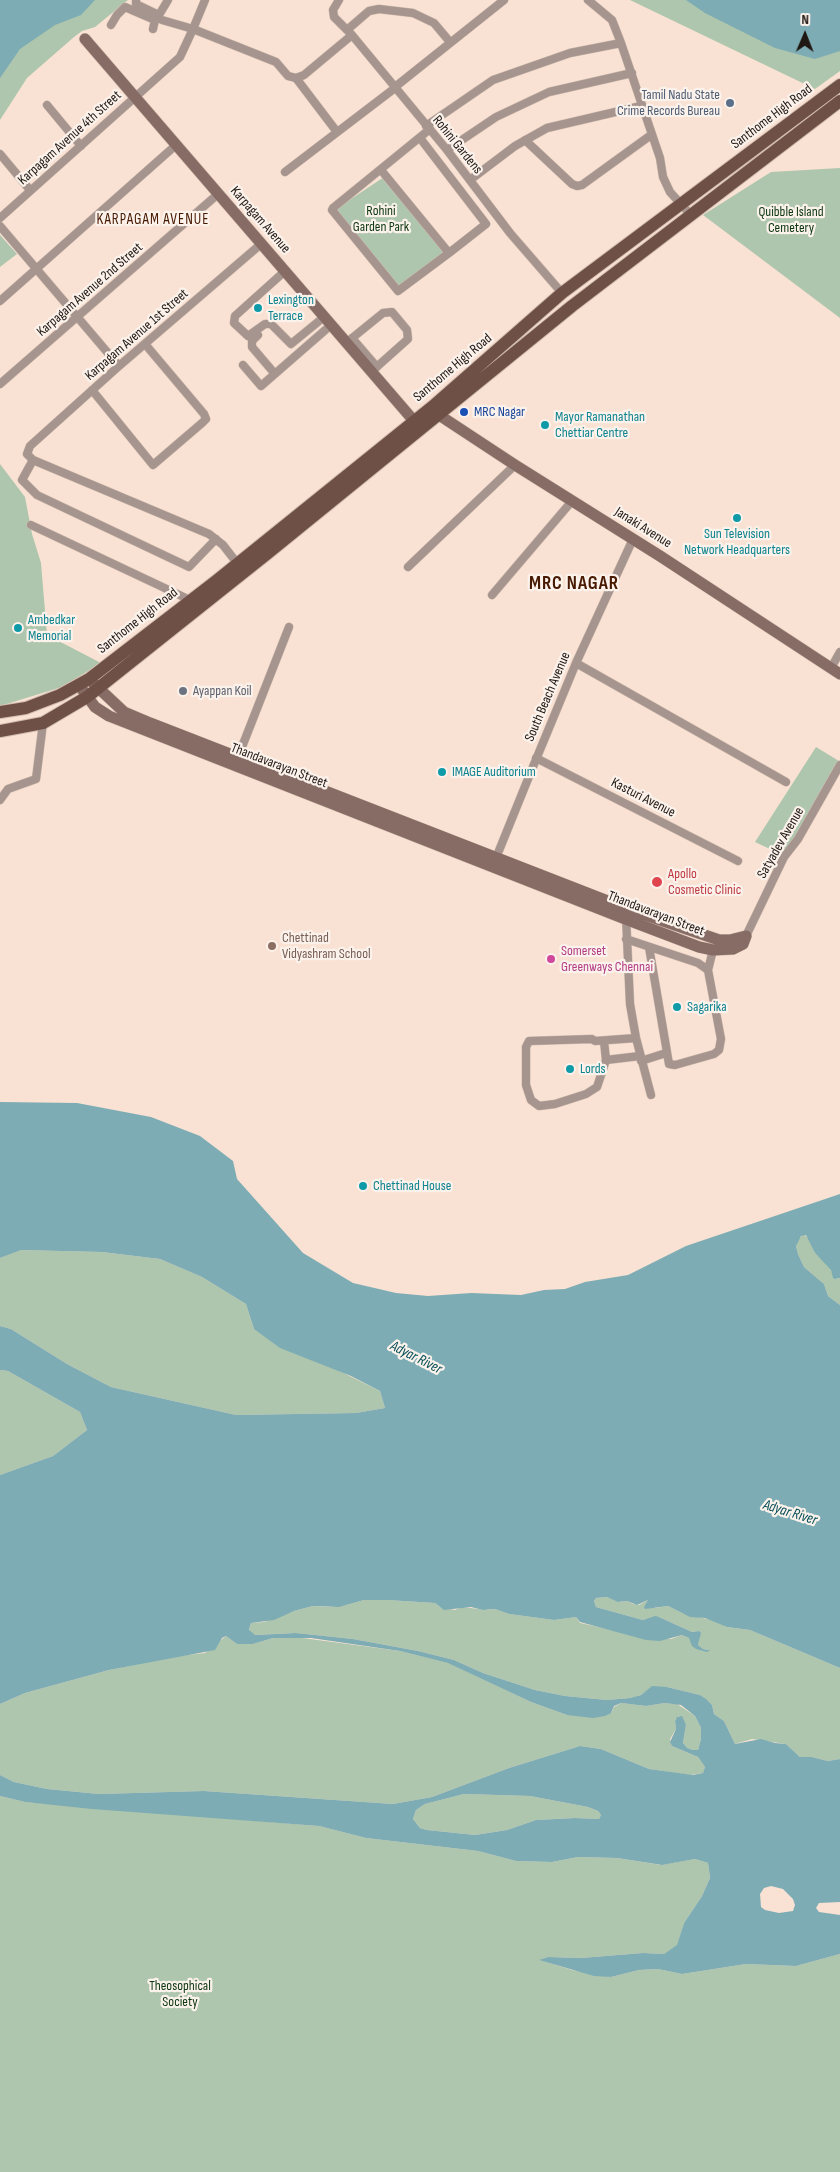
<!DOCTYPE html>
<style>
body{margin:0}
#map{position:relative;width:840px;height:2172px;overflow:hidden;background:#f9e2d3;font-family:"Sofia Sans Condensed",sans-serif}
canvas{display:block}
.north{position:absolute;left:780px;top:10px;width:50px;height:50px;-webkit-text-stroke:4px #fcf2ec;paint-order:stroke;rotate:1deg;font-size:14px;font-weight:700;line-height:20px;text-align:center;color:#1f1712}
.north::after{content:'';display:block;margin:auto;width:18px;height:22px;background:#1f1712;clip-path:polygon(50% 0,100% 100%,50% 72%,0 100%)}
</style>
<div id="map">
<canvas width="840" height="2172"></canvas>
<div class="north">N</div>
</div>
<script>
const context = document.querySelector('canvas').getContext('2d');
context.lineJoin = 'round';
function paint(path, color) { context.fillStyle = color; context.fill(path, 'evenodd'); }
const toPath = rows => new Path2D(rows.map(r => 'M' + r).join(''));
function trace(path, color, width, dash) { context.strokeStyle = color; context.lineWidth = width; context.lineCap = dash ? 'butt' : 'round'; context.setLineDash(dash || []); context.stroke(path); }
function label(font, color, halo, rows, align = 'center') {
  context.font = font + ' "Sofia Sans Condensed",sans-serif'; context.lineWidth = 4.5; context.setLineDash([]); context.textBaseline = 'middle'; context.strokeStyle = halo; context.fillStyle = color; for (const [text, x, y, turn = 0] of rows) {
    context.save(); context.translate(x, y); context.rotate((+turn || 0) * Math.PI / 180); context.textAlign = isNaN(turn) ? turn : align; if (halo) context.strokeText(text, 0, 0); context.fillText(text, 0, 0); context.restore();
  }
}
const green = toPath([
 [0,0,128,0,95,27,82,31,74,37,27,78,0,120],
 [630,0,840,0,840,71,815,89],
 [840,168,840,318,703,215,771,172],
 [387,175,446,253,396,288,333,211],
 [0,235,17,254,0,267],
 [0,464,25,497,32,534,41,563,47,635,101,663,62,687,0,706],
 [816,747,839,761,785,856,755,842],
 [804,1234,810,1240,815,1253,829,1266,836,1279,840,1278,840,1305,828,1296,824,1284,804,1267,798,1254,796,1246,797,1240],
 [20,1250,102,1252,160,1259,202,1277,246,1304,254,1329,380,1391,385,1408,356,1413,236,1415,111,1387,67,1364,11,1329,0,1326,0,1258],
 [0,1370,8,1371,80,1412,87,1430,53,1456,0,1475],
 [607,1597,620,1602,627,1601,633,1604,639,1605,648,1600,655,1608,668,1606,684,1614,712,1620,727,1627,750,1630,840,1668,840,1759,828,1761,812,1757,800,1757,786,1744,752,1739,735,1744,724,1721,714,1714,712,1705,700,1695,667,1687,652,1687,641,1695,630,1698,607,1700,565,1696,535,1690,483,1673,454,1660,418,1651,353,1639,296,1633,254,1635,249,1631,251,1623,264,1622,294,1611,313,1606,330,1607,346,1605,364,1600,387,1600,435,1603,440,1607,455,1610,462,1607,487,1610,495,1609,509,1614,554,1620,576,1617,580,1623,621,1632,671,1639,682,1635,689,1638,703,1651,709,1649,703,1649,698,1645,700,1635,699,1631,692,1632,659,1617,643,1620,596,1607,594,1601,596,1598],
 [226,1636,237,1644,253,1644,273,1638,295,1637,400,1651,449,1663,531,1702,567,1715,611,1713,614,1707,621,1703,646,1706,665,1703,677,1704,695,1716,701,1728,701,1739,698,1750,693,1750,686,1748,683,1743,686,1725,679,1716,675,1720,676,1729,670,1739,672,1746,698,1757,705,1767,704,1771,703,1773,690,1775,649,1769,601,1749,580,1746,509,1768,432,1797,393,1804,204,1791,99,1794,47,1789,14,1782,0,1775,0,1704,25,1693,109,1670,178,1656,205,1653],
 [464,1794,530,1796,588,1807,598,1811,601,1815,599,1819,575,1818,536,1820,507,1830,475,1835,427,1830,420,1828,413,1819,416,1810,425,1804],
 [0,1796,25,1802,319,1826,366,1838,478,1851,516,1861,552,1862,578,1857,617,1858,661,1865,695,1859,708,1863,710,1878,702,1896,684,1923,677,1946,664,1954,643,1953,581,1958,548,1957,540,1960,572,1970,611,1977,639,1970,658,1969,682,1974,746,1964,796,1966,840,1954,840,2172,0,2172]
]);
const water = toPath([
 [0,0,95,0,81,15,55,25,20,49,0,78],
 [686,0,840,0,840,51,815,59,775,48,705,13],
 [0,1102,77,1103,151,1117,200,1136,233,1161,237,1179,303,1253,353,1283,396,1293,428,1296,471,1293,521,1295,544,1290,565,1289,585,1282,628,1275,686,1246,840,1194,840,1278,835,1279,833,1278,831,1270,815,1253,806,1235,801,1236,796,1246,798,1254,804,1267,824,1284,828,1296,840,1305,840,1668,750,1630,727,1627,705,1618,690,1617,668,1606,645,1609,644,1607,648,1600,637,1605,627,1601,618,1602,607,1597,596,1598,594,1601,596,1607,643,1620,655,1616,659,1617,692,1632,699,1631,701,1633,698,1645,703,1649,710,1650,707,1652,696,1649,692,1646,689,1638,682,1635,660,1641,646,1640,580,1622,576,1617,554,1620,509,1614,495,1609,483,1610,471,1607,444,1610,435,1603,387,1600,364,1600,339,1607,313,1606,294,1611,274,1620,251,1623,249,1630,255,1635,296,1633,353,1639,418,1651,454,1660,483,1673,535,1690,565,1696,607,1700,630,1698,641,1695,652,1686,667,1687,700,1695,706,1699,712,1705,714,1714,724,1721,735,1744,761,1739,775,1743,786,1744,800,1757,812,1757,828,1761,840,1759,840,1902,819,1903,816,1908,819,1912,840,1915,840,1954,796,1966,746,1964,682,1974,658,1969,639,1970,611,1977,594,1976,539,1960,548,1957,581,1958,643,1953,664,1954,677,1945,684,1923,702,1896,710,1878,708,1863,695,1859,662,1865,617,1858,578,1857,552,1862,516,1861,478,1851,366,1838,319,1826,92,1809,25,1802,0,1796,0,1775,14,1782,47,1789,99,1794,204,1791,393,1804,432,1797,509,1768,580,1746,601,1749,649,1769,693,1775,703,1773,705,1767,698,1757,672,1746,670,1742,676,1729,675,1721,677,1717,682,1716,686,1725,683,1743,687,1748,693,1750,698,1750,701,1739,701,1728,695,1716,681,1705,665,1703,646,1706,621,1703,614,1706,611,1713,605,1716,593,1718,567,1715,531,1702,448,1663,400,1651,311,1638,273,1638,253,1644,237,1644,226,1636,222,1638,215,1650,109,1670,25,1693,0,1704,0,1475,53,1456,87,1430,80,1412,8,1371,0,1370,0,1326,11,1329,67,1364,111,1387,236,1415,356,1413,385,1408,380,1391,351,1376,280,1348,254,1329,246,1304,202,1277,160,1259,102,1252,21,1250,0,1258],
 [464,1794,530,1796,588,1807,598,1811,601,1815,599,1819,575,1818,536,1820,507,1830,475,1835,427,1830,420,1828,413,1819,416,1810,425,1804],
 [771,1886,783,1889,793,1899,795,1905,793,1911,779,1913,765,1910,761,1907,760,1894,764,1888]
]);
const street = toPath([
 [136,0,136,4,159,15,168,0],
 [339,0,333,10,334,17,352,35,447,150,510,233,562,293],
 [588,0,612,20,621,43],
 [162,20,193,29,205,0],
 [111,25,117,15,125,7,155,20,153,29],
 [347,30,369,11,379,9,413,13,434,23,450,42],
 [296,78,337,132],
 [395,87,504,0],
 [47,105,81,146],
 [426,126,493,80,570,53,621,43,660,158,663,177,670,192,690,214],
 [420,138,486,224,449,253],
 [525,140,572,184,577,186,582,185,651,135],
 [447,150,496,117,549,92,632,73],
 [0,154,30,190],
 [381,170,449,253,398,291,332,210,333,208,430,129],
 [285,172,395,88],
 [470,180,515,146,547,128,641,106],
 [0,218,180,57,193,29,276,62,288,76,296,78,304,75,352,35],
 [0,226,119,366],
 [285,271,235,316,234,323,248,336,265,324,271,324,291,344,324,317],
 [0,301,176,145],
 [258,335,252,341,252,347,275,374],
 [352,338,377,367],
 [346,343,383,313,392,312,407,330,408,339,371,372],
 [243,365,261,386,331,325],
 [0,384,218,194],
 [92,390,153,465,202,423,206,419,204,414,145,344],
 [33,460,22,480,37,495,189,567,216,539],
 [31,525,190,600],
 [237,563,223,545,209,534,33,460,27,454,30,446,119,366,261,244],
 [408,567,515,465],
 [492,595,572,501],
 [576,663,786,782],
 [831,668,840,652],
 [238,757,289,627],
 [536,758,738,861],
 [0,800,8,789,36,779,43,723],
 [496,861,496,858,530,774,576,663,633,539],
 [626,916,630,1004,636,1038,651,1095],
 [746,936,784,857,798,839,840,765],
 [626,939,698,963,708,970,721,1039,719,1050,714,1054,675,1065,669,1064,649,947],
 [708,970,713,950],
 [604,1041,606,1060,597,1087,586,1094,555,1104,539,1106,531,1100,526,1085,526,1047,529,1041,592,1039,595,1041,636,1038],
 [606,1060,640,1056],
 [641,1061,666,1053]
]);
const secondary = toPath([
 [85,39,420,428],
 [434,409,439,415,515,465,660,556,840,674],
 [79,685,95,707,109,716,625,919,699,947,713,950,733,949,743,944,746,936,730,940,719,940,628,909,150,723,124,712,92,682]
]);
const primary = toPath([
 [0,712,26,708,60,695,89,679,216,581,432,407,562,293,840,85],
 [0,731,43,723,87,697,268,553,572,306,840,101]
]);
const markers = [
 [730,103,5,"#5c6f8a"],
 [258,308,5,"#0f9aa8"],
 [464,412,5,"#1a4fb4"],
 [545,425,5,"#0f9aa8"],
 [737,518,5,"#0f9aa8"],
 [18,628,5,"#0f9aa8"],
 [183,691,5,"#6b7280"],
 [442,772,5,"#0f9aa8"],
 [657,882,6,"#e0444e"],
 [272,946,5,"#8d6e63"],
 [551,959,5,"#d1479c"],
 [677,1007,5,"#0f9aa8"],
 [570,1069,5,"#0f9aa8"],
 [363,1186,5,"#0f9aa8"]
];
const serviceNames = [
 ["Tamil Nadu State",720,95],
 ["Crime Records Bureau",720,111]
];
const streetNames = [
 ["Santhome High Road",772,117,-37],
 ["Karpagam Avenue 4th Street",70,138,-42],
 ["Rohini Gardens",457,145,51],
 ["Karpagam Avenue",260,220,49],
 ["Karpagam Avenue 2nd Street",90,290,-41],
 ["Karpagam Avenue 1st Street",137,335,-41],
 ["Santhome High Road",453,368,-40],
 ["Janaki Avenue",643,528,32],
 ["Santhome High Road",138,621,-38],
 ["South Beach Avenue",548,697,-67],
 ["Thandavarayan Street",279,766,21],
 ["Kasturi Avenue",643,798,27],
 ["Satyadev Avenue",781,843,-60],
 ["Thandavarayan Street",656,914,21]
];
const parkNames = [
 ["Rohini",381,211],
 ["Garden Park",381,227],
 ["Quibble Island",791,212],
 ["Cemetery",791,228],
 ["Theosophical",180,1986],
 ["Society",180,2002]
];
const cultureNames = [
 ["Lexington",268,300],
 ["Terrace",268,316],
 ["Mayor Ramanathan",555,417],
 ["Chettiar Centre",555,433],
 ["Sun Television",737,534,"center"],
 ["Network Headquarters",737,550,"center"],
 ["Ambedkar",28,620],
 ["Memorial",28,636],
 ["IMAGE Auditorium",452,772],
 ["Sagarika",687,1007],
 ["Lords",580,1069],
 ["Chettinad House",373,1186]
];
const transitNames = [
 ["MRC Nagar",474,412]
];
const worshipNames = [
 ["Ayappan Koil",193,691]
];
const healthNames = [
 ["Apollo",668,874],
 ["Cosmetic Clinic",668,890]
];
const educationNames = [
 ["Chettinad",282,938],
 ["Vidyashram School",282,954]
];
const hotelNames = [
 ["Somerset",561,951],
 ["Greenways Chennai",561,967]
];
const neighbourhoodNames = [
 ["KARPAGAM AVENUE",153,220]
];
const waterNames = [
 ["Adyar River",416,1358,27],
 ["Adyar River",790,1513,17]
];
const districtNames = [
 ["MRC NAGAR",574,584]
];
paint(green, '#aec6ad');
paint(water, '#7dacb4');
trace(street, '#d2bdb0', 9);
trace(secondary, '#d2bdb0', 12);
trace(primary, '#d2bdb0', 14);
trace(street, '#a6948e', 8);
trace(secondary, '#866c64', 11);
trace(primary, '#6f5047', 12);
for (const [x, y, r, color] of markers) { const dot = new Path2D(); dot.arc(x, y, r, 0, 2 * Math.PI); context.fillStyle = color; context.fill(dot); trace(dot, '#fcf2ec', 2); }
label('14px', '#4e5e75', '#fcf2ec', serviceNames, 'right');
label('14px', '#1f1712', '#fcf2ec', streetNames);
label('14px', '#0b360e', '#fcf2ec', parkNames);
label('14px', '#0d838f', '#fcf2ec', cultureNames, 'left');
label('14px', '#164399', '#fcf2ec', transitNames, 'left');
label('14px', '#5b616d', '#fcf2ec', worshipNames, 'left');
label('14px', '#be3a42', '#fcf2ec', healthNames, 'left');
label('14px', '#785e54', '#fcf2ec', educationNames, 'left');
label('14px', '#b23c85', '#fcf2ec', hotelNames, 'left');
context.letterSpacing = '1px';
label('15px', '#481901', '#fcf2ec', neighbourhoodNames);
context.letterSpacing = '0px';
label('italic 15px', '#074f59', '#fcf2ec', waterNames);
context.letterSpacing = '1px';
label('bold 19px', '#481901', '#fcf2ec', districtNames);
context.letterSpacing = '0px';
</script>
